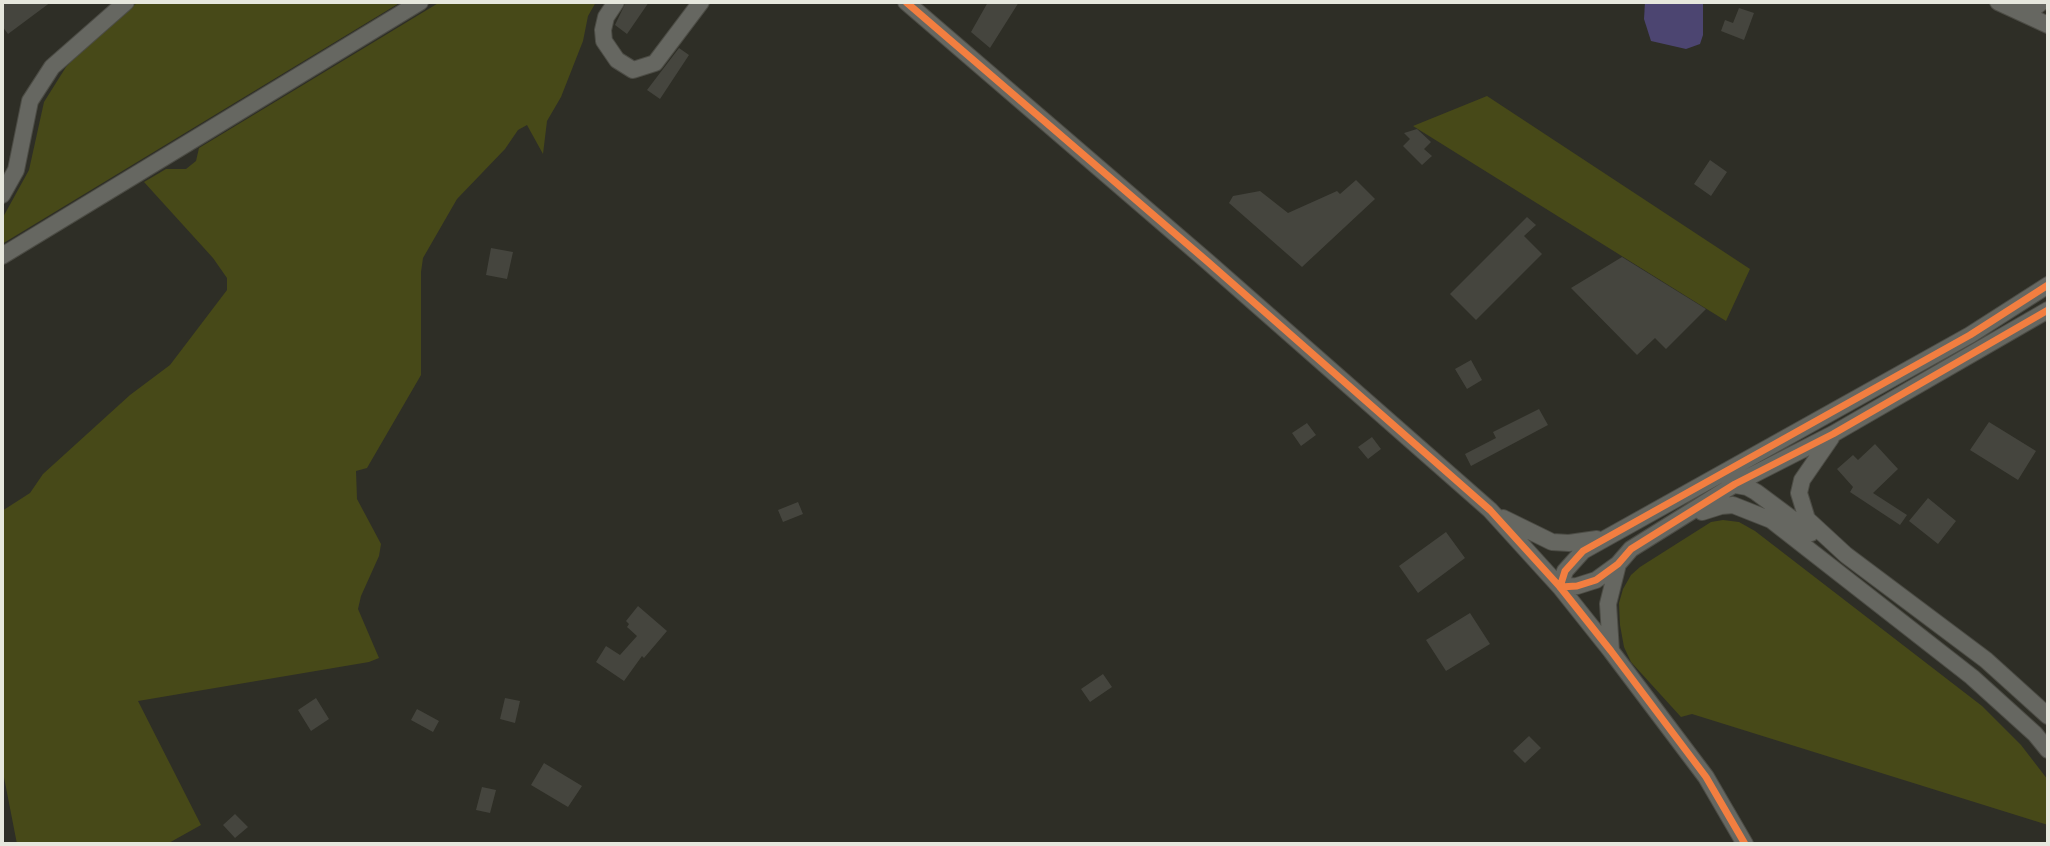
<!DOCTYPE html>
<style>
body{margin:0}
#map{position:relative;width:2050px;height:846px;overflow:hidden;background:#2e2e26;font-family:"Asap Condensed",sans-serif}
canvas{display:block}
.frame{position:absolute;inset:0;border:4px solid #e6e7dd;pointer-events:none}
</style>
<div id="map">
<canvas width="2050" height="846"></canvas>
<div class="frame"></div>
</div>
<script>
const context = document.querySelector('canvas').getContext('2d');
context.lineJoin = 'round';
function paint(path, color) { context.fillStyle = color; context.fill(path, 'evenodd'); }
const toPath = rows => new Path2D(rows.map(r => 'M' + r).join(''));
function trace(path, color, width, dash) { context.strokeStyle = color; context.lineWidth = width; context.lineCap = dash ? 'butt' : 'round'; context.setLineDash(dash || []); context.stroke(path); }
const green = toPath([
 [138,2,401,2,2,244,2,219,29,170,44,102,66,67,86,46],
 [440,2,596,2,588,16,583,41,561,97,547,121,543,154,527,125,518,130,505,149,457,199,423,258,421,272,421,375,367,468,356,471,357,499,381,544,379,556,361,596,358,609,379,658,369,662,138,701,201,825,167,844,17,844,2,767,2,511,30,493,43,474,130,395,170,365,227,290,227,278,213,258,144,182,166,169,186,169,196,161,199,148],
 [1487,96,1750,269,1726,321,1413,126],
 [1723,520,1739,522,1755,531,1982,706,2021,745,2048,780,2048,825,1692,714,1681,717,1631,662,1624,647,1620,625,1619,603,1623,589,1631,575,1640,567,1711,522]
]);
const water = toPath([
 [1645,2,1703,2,1703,35,1700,44,1686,49,1651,41,1644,19]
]);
const building = toPath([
 [2,2,51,2,8,34,2,26],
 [626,2,649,2,627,34,615,25],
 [988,2,1019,2,990,48,971,32],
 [1739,8,1754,13,1744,40,1721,31,1725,20,1733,23],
 [679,48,689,55,660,99,647,90],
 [1417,129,1431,142,1424,149,1432,156,1422,165,1403,146,1410,139,1404,133],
 [1710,160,1727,172,1711,196,1694,184],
 [1356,180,1375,199,1302,267,1229,203,1233,196,1260,191,1288,213,1337,191,1340,194],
 [1527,217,1536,225,1524,236,1542,254,1476,320,1450,294],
 [491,248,513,252,507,279,486,275],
 [1622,257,1706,309,1666,349,1655,338,1637,355,1571,288],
 [1471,360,1482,380,1467,389,1455,369],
 [1539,409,1548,425,1471,466,1465,454,1496,438,1493,432],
 [1989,422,2036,451,2018,480,1970,450],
 [1307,423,1316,435,1301,446,1292,433],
 [1372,437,1381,449,1368,459,1358,447],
 [1875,444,1898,469,1873,493,1907,515,1900,525,1850,492,1853,487,1837,469,1853,455,1858,460],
 [1928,498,1956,521,1938,544,1909,521],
 [798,502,803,514,783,522,778,510],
 [1446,532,1465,558,1418,593,1399,566],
 [638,606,667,631,644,658,642,656,624,681,596,662,606,646,620,655,637,636,627,627,629,624,626,621],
 [1470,613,1490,644,1446,671,1426,640],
 [1103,674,1112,687,1090,702,1081,689],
 [316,698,329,719,311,731,298,710],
 [505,698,520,701,515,723,500,719],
 [417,709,439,721,433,732,411,720],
 [1529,736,1541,748,1525,763,1513,751],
 [544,763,582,786,568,807,531,785],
 [482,787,496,790,490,813,476,810],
 [235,814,248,827,235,838,223,825]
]);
const minor = toPath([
 [616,2,606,17,603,30,604,41,617,60,633,70,655,63,701,2],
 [906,2,1208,262,1490,510,1560,587,1611,651,1706,777,1745,844],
 [1998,2,2048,25],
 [2021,12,2033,9,2042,2],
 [2,195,16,170,30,101,52,67,126,2],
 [2,256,420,2],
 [2048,285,1970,335,1583,551,1565,571,1560,587,1577,586,1596,580,1618,564,1631,549,1735,484,1833,434,2048,310],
 [1831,438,1802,480,1799,493,1807,519,1846,555,1986,660,2048,716],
 [1730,484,1747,487,1756,492,1811,533],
 [1702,512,1721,506,1733,505,1771,520,1972,677,2035,734,2048,750],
 [1503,518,1552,542,1569,543,1597,539],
 [1611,651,1608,604,1618,564]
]);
const cycleway = toPath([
 [906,2,1208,262,1490,510,1560,587,1611,651,1706,777,1745,844],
 [2048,285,1970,335,1583,551,1565,571,1560,587,1577,586,1596,580,1618,564,1631,549,1735,484,1833,434,2048,310]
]);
paint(green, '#474918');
paint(water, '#4c4571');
paint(building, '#45453e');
trace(minor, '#4c4c45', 18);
trace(minor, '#666761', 16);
trace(cycleway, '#f27e40', 7);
</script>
